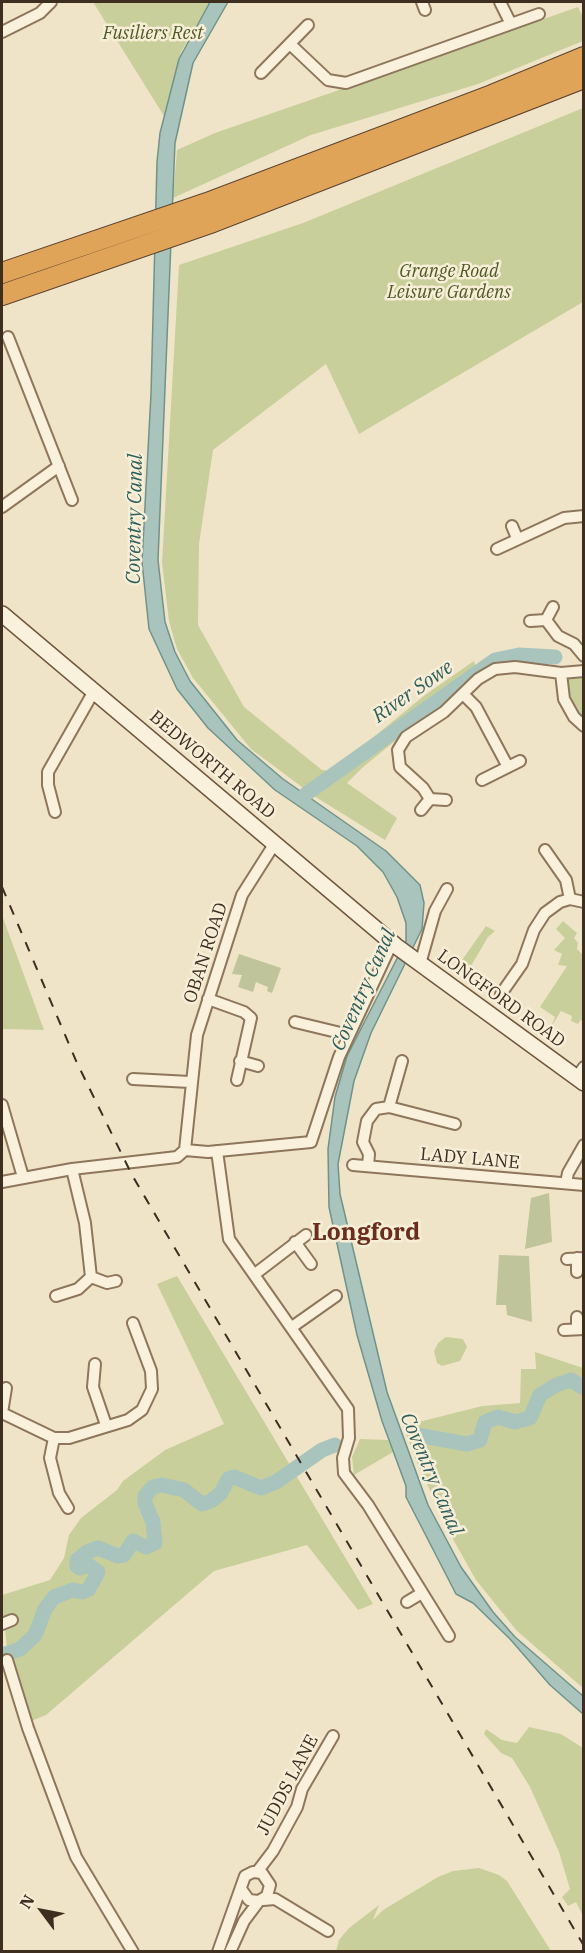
<!DOCTYPE html>
<style>
body{margin:0}
#map{position:relative;width:585px;height:1953px;overflow:hidden;background:#f0e4c8;font-family:"IBM Plex Serif",serif}
canvas{display:block}
.frame{position:absolute;inset:0;border:3px solid #3d2e20;pointer-events:none}
.north{position:absolute;left:12px;top:1881px;width:60px;height:60px;-webkit-text-stroke:4px #f7eed8;paint-order:stroke;rotate:302deg;font-size:16px;font-weight:700;line-height:24px;text-align:center;color:#3d2e20}
.north::after{content:'';display:block;margin:auto;width:21px;height:27px;background:#3d2e20;clip-path:polygon(50% 0,100% 100%,50% 72%,0 100%)}
</style>
<div id="map">
<canvas width="585" height="1953"></canvas>
<div class="frame"></div>
<div class="north">N</div>
</div>
<script>
const context = document.querySelector('canvas').getContext('2d');
context.lineJoin = 'round';
function paint(path, color) { context.fillStyle = color; context.fill(path, 'evenodd'); }
const toPath = rows => new Path2D(rows.map(r => 'M' + r).join(''));
function trace(path, color, width, dash) { context.strokeStyle = color; context.lineWidth = width; context.lineCap = dash ? 'butt' : 'round'; context.setLineDash(dash || []); context.stroke(path); }
function label(font, color, halo, rows, align = 'center') {
  context.font = font + ' "IBM Plex Serif",serif'; context.lineWidth = 5; context.setLineDash([]); context.textBaseline = 'middle'; context.strokeStyle = halo; context.fillStyle = color; for (const [text, x, y, turn = 0] of rows) {
    context.save(); context.translate(x, y); context.rotate((+turn || 0) * Math.PI / 180); context.textAlign = isNaN(turn) ? turn : align; if (halo) context.strokeText(text, 0, 0); context.fillText(text, 0, 0); context.restore();
  }
}
const green = toPath([
 [93,2,210,2,181,52,164,116],
 [578,7,583,17,583,41,478,84,311,135,173,198,177,150,215,133],
 [583,108,583,302,359,434,326,364,213,450,199,544,198,625,244,707,322,770,332,771,425,695,474,661,478,673,362,768,347,783,397,818,385,840,314,796,251,749,193,678,177,649,169,621,162,563,179,265,303,223],
 [583,675,583,719,574,708,568,687,569,678],
 [2,915,44,1030,2,1029],
 [563,921,577,933,574,938,578,943,577,949,583,955,583,1022,581,1020,578,1024,571,1021,572,1016,561,1011,551,1027,555,1017,540,1007,567,966,558,965,562,954,554,950,565,938,556,929],
 [486,926,495,931,488,937,464,978,453,973],
 [177,1276,373,1604,358,1610,307,1545,214,1571,46,1715,31,1721,7,1648,5,1630,14,1625,11,1616,2,1618,2,1595,50,1580,64,1558,69,1535,81,1518,117,1490,123,1481,165,1450,224,1424,157,1284],
 [446,1337,463,1339,467,1347,460,1361,442,1366,437,1363,434,1351,438,1343],
 [535,1352,583,1368,583,1688,517,1631,476,1580,454,1541,418,1465,403,1426,482,1406,520,1403,521,1369,536,1369],
 [360,1439,388,1440,393,1452,354,1475,352,1457],
 [529,1727,561,1734,583,1748,583,1916,576,1902,568,1906,562,1897,570,1889,559,1852,530,1787,512,1758,501,1753,484,1734,486,1729,502,1740,517,1743],
 [479,1868,499,1875,507,1881,551,1951,336,1951,339,1940,349,1928,379,1905,373,1920,383,1910,438,1877,453,1871]
]);
const cemetery = toPath([
 [239,954,281,968,272,993,267,991,268,987,256,982,253,992,238,987,242,975,232,974],
 [549,1193,552,1242,525,1249,531,1198],
 [499,1255,529,1256,532,1322,507,1315,506,1305,496,1305]
]);
const water = toPath([
 [210,2,228,2,193,63,175,143,158,560,165,622,175,652,190,681,237,740,283,779,386,851,420,885,424,903,422,929,371,1033,354,1081,338,1164,340,1194,387,1392,428,1505,461,1567,493,1612,515,1637,583,1696,583,1714,550,1685,510,1639,473,1603,456,1594,406,1497,406,1486,382,1421,357,1335,329,1207,328,1149,335,1097,347,1056,406,941,406,923,397,897,383,872,357,846,275,790,208,728,177,689,149,629,142,562,151,394,157,162,160,133,179,59,210,2]
]);
const river = toPath([
 [306,794,495,660,519,655,555,657],
 [417,1435,467,1444,480,1440,485,1422,498,1417,515,1422,530,1418,540,1395,556,1385,571,1380,584,1388],
 [2,1655,20,1649,35,1635,45,1609,54,1597,73,1590,82,1592,89,1589,98,1572,88,1565,80,1568,77,1566,77,1560,87,1552,98,1548,118,1556,124,1555,133,1541,146,1547,155,1543,153,1522,145,1503,145,1496,153,1487,162,1485,184,1490,202,1504,211,1501,221,1493,228,1479,234,1477,261,1488,276,1482,322,1450,335,1445]
]);
const street = toPath([
 [422,2,425,10],
 [500,2,511,24],
 [2,32,40,13,51,2],
 [290,44,328,80,346,83,539,14],
 [261,73,308,25],
 [8,337,72,500],
 [2,507,59,466],
 [512,526,517,538],
 [497,549,564,518,584,516],
 [546,620,558,636,574,644,584,656],
 [530,621,546,620,553,607],
 [561,673,564,699,574,717,584,726],
 [463,694,476,707,508,767],
 [482,780,520,761],
 [430,799,423,788,400,767,398,750,406,737,444,712,478,679,495,669,515,667,561,673,584,671],
 [421,810,430,799,446,800],
 [55,812,48,785,48,772,94,691],
 [545,850,566,880,570,899],
 [420,964,435,911,447,889],
 [501,994,522,964,534,930,545,913,560,902,570,899,584,902],
 [208,999,244,1012,251,1018,237,1080],
 [295,1022,349,1035],
 [240,1061,258,1066],
 [576,1078,584,1067],
 [133,1079,190,1082],
 [2,1105,23,1177],
 [389,1107,402,1061],
 [185,1150,208,1152,311,1142,339,1057,392,943],
 [185,1150,197,1035,242,895,275,843],
 [217,1151,229,1239,348,1409,349,1438,343,1458,344,1473,368,1505,449,1636],
 [353,1165,584,1185],
 [368,1166,369,1154,363,1142,367,1121,376,1109,389,1107,455,1124],
 [2,1182,72,1169,177,1157,185,1150],
 [566,1183,568,1173,584,1145],
 [295,1242,311,1264],
 [577,1258,577,1272],
 [567,1259,584,1258],
 [255,1274,306,1235],
 [91,1277,107,1283,116,1281],
 [56,1296,78,1289,91,1277,85,1223,72,1169],
 [577,1317,577,1329],
 [292,1327,336,1296],
 [564,1330,584,1329],
 [95,1364,93,1387,106,1425],
 [6,1388,2,1413,54,1438,69,1438,128,1420,142,1410,152,1389,151,1371,133,1323],
 [54,1438,50,1458,59,1493,68,1508],
 [407,1602,422,1593],
 [2,1624,12,1620],
 [7,1660,28,1728,76,1857,133,1952],
 [257,1872,273,1851,297,1807,302,1789,333,1736],
 [263,1900,275,1899,328,1931],
 [218,1952,245,1876,253,1872,262,1873,270,1885,267,1896,259,1901,249,1900,241,1889],
 [230,1952,244,1921,259,1901]
]);
const secondary = toPath([
 [2,614,396,946,584,1083]
]);
const highway = toPath([
 [2,273,207,203,492,95,584,57],
 [2,295,213,222,584,78]
]);
const rail = toPath([
 [2,887,77,1063,132,1175,584,1946]
]);
const parkNames = [
 ["Fusiliers Rest",153,34],
 ["Grange Road",449,272],
 ["Leisure Gardens",449,293]
];
const streetNames = [
 ["BEDWORTH ROAD",212,765,40],
 ["OBAN ROAD",206,953,-72],
 ["LONGFORD ROAD",501,999,36],
 ["LADY LANE",470,1159,5],
 ["JUDDS LANE",288,1785,-62]
];
const waterNames = [
 ["Coventry Canal",135,519,-89],
 ["River Sowe",413,692,-35],
 ["Coventry Canal",364,990,-66],
 ["Coventry Canal",431,1474,67]
];
const districtNames = [
 ["Longford",366,1233]
];
paint(green, '#c9cf9b');
paint(cemetery, '#bfc49a');
paint(water, '#a9c4bc');
trace(water, '#6f938a', 1.5);
trace(river, '#a9c4bc', 15);
trace(street, '#8d765c', 14);
trace(secondary, '#6f573f', 18);
trace(highway, '#5b4430', 22);
trace(street, '#faf1dc', 10);
trace(secondary, '#faf1dc', 15);
trace(highway, '#e0a458', 20);
trace(rail, '#3d2e20', 2, [10, 10]);
label('italic 18px', '#4d5a26', '#f7eed8', parkNames);
label('18px', '#3d2e20', '#f7eed8', streetNames);
label('italic 20px', '#2f5d5a', '#f7eed8', waterNames);
label('bold 24px', '#6b2e1e', '#f7eed8', districtNames);
</script>
